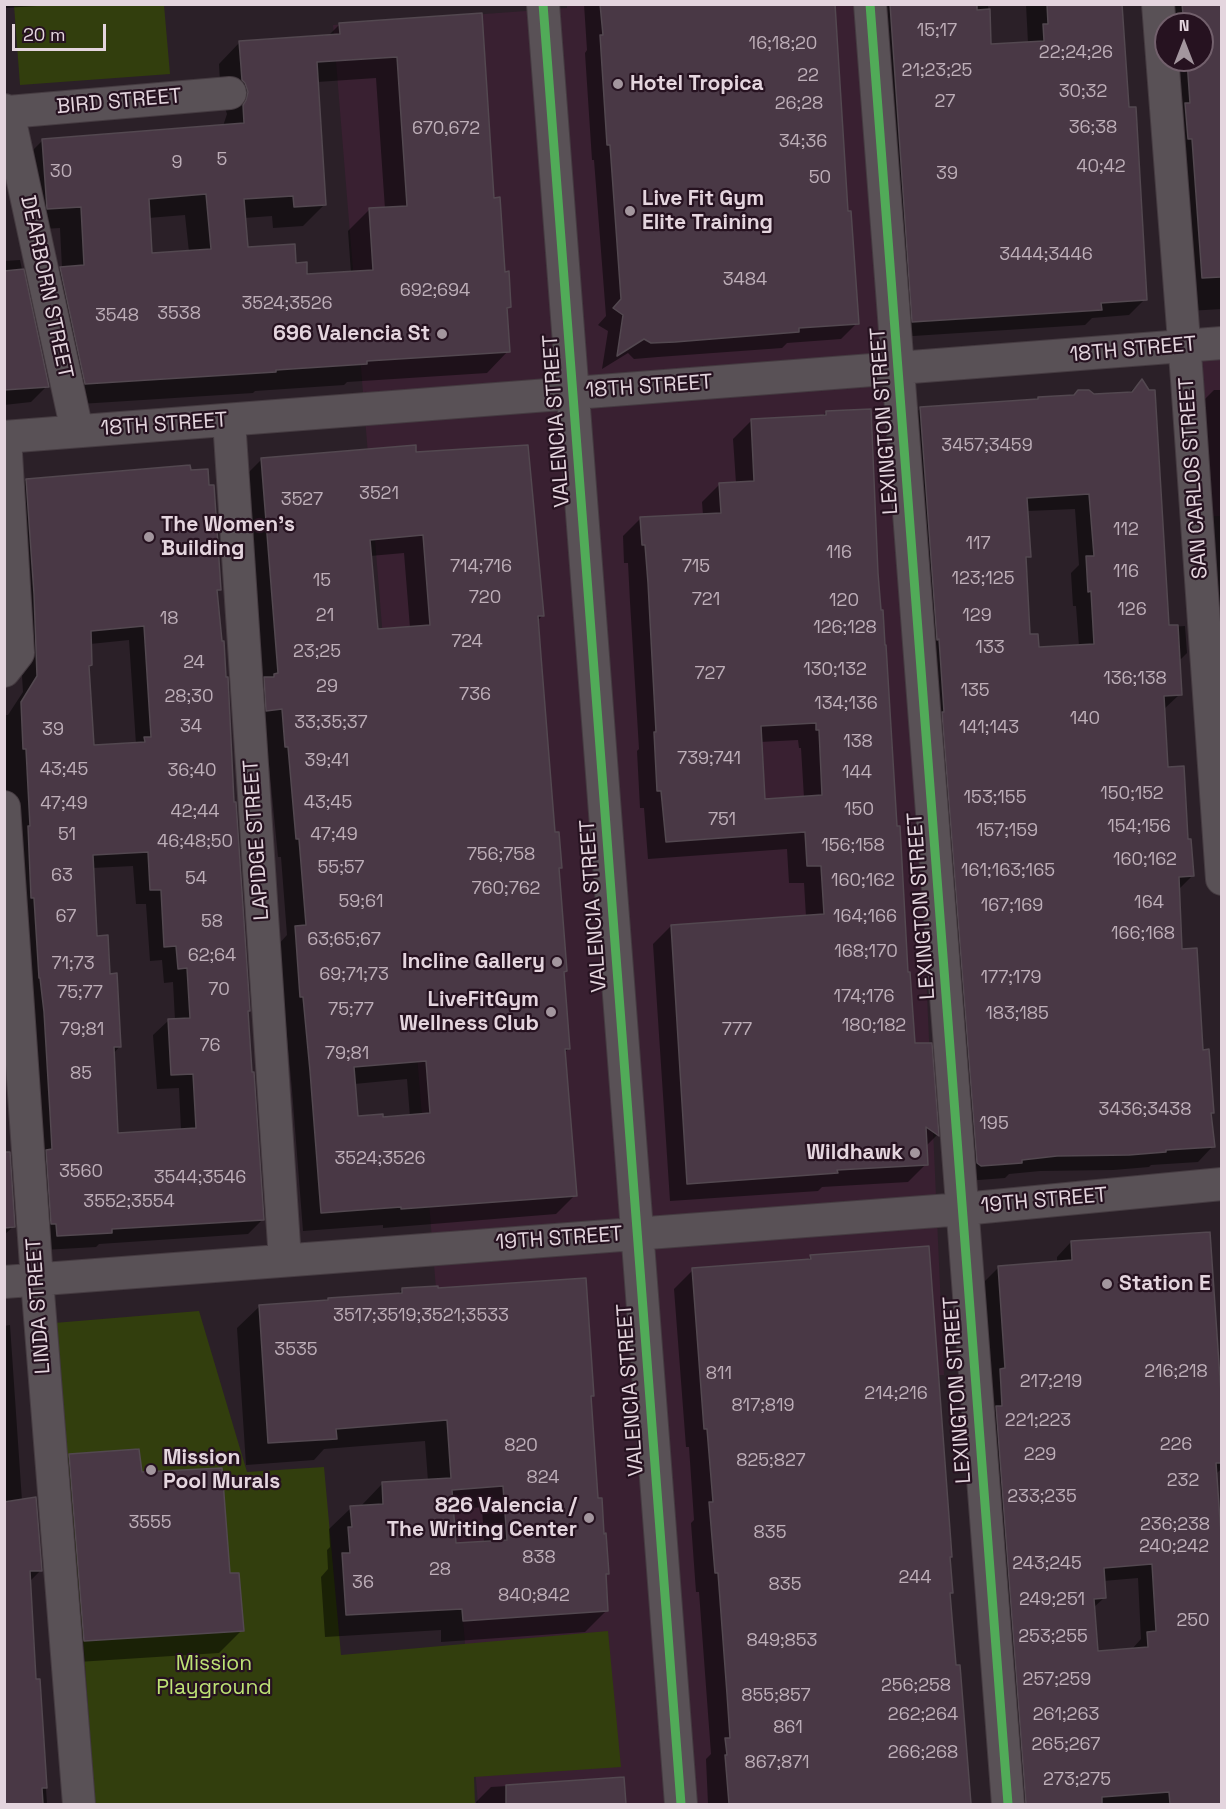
<!DOCTYPE html>
<style>
body{margin:0}
#map{position:relative;width:1226px;height:1809px;overflow:hidden;background:#2b2028;font-family:"Space Grotesk",sans-serif}
canvas{display:block}
.frame{position:absolute;inset:0;border:6px solid #e4d5de;pointer-events:none}
.north{position:absolute;left:1154px;top:12px;width:60px;height:60px;box-sizing:border-box;background:#261220;border:2px solid #72606c;border-radius:50%;rotate:0deg;font-size:16px;font-weight:700;line-height:24px;text-align:center;color:#e4d5de}
.north::after{content:'';display:block;margin:auto;width:21px;height:27px;background:#a3969e;clip-path:polygon(50% 0,100% 100%,50% 72%,0 100%)}
.scale{position:absolute;left:12px;top:24px;width:94px;height:27px;box-sizing:border-box;border:3px solid #e4d5de;border-top:0;padding-left:8px;font-size:18px;line-height:21px;white-space:nowrap;color:#e4d5de;-webkit-text-stroke:4px #261220;paint-order:stroke}
</style>
<div id="map">
<canvas width="1226" height="1809"></canvas>
<div class="frame"></div>
<div class="north">N</div>
<div class="scale">20 m</div>
</div>
<script>
const context = document.querySelector('canvas').getContext('2d');
context.lineJoin = 'round';
function paint(path, color) { context.fillStyle = color; context.fill(path, 'evenodd'); }
const toPath = rows => new Path2D(rows.map(r => 'M' + r).join(''));
function trace(path, color, width, dash) { context.strokeStyle = color; context.lineWidth = width; context.lineCap = dash ? 'butt' : 'round'; context.setLineDash(dash || []); context.stroke(path); }
function label(font, color, halo, rows, align = 'center') {
  context.font = font + ' "Space Grotesk",sans-serif'; context.lineWidth = 4.5; context.setLineDash([]); context.textBaseline = 'middle'; context.strokeStyle = halo; context.fillStyle = color; for (const [text, x, y, turn = 0] of rows) {
    context.save(); context.translate(x, y); context.rotate((+turn || 0) * Math.PI / 180); context.textAlign = isNaN(turn) ? turn : align; if (halo) context.strokeText(text, 0, 0); context.fillText(text, 0, 0); context.restore();
  }
}
const built = toPath([
 [567,4,870,5,899,368,944,1375,844,1380,877,1804,478,1804,333,25,567,8],
 [1221,353,1221,516,1212,516,1198,355]
]);
const green = toPath([
 [14,5,164,5,170,74,20,85],
 [199,1311,247,1472,324,1467,341,1655,608,1631,621,1767,474,1777,475,1804,95,1804,84,1651,54,1323]
]);
const shadow = toPath([
 [4,4,40,4,37,6,4,8],
 [584,4,833,4,847,213,857,323,841,339,787,343,782,348,658,357,634,359,628,353,602,369,608,331,598,325,606,316,594,160,592,160,585,53,587,50],
 [874,4,988,4,990,45,1028,43,1026,4,1121,4,1128,109,1145,299,1129,315,1092,318,1085,325,897,337],
 [1160,4,1222,4,1222,309,1188,311,1170,60,1202,60,1202,24,1167,24],
 [481,14,493,199,509,307,505,311,508,351,487,373,347,382,344,385,255,391,253,393,64,405,39,290,62,268,60,228,26,230,21,162,42,141,223,126,227,114,224,105,221,102,219,64,240,42,327,37,340,24],
 [376,78,385,209,369,210,348,231,351,273,306,276,294,265,247,249,244,218,272,216,273,228,303,226,325,204,317,82],
 [185,215,189,252,151,254,148,218],
 [20,260,47,386,31,402,4,405,4,261],
 [1141,381,1168,627,1185,626,1187,653,1179,661,1180,694,1163,710,1167,769,1187,840,1192,876,1178,890,1181,950,1202,1051,1212,1113,1210,1115,1213,1146,1198,1162,1151,1165,1149,1167,1113,1170,1040,1171,1009,1174,1005,1178,965,1181,905,423,921,408,1129,393],
 [1075,509,1079,565,1071,573,1073,606,1076,606,1079,646,1038,648,1028,636,1024,561,1029,556,1027,511],
 [1214,390,1222,390,1222,705,1198,406],
 [826,412,877,573,907,974,914,1044,930,1044,937,1135,925,1147,926,1164,908,1182,822,1187,818,1191,670,1201,653,944,671,926,806,917,804,883,789,883,787,849,648,859,644,808,640,808,637,751,639,749,630,602,628,563,624,563,623,536,641,518,703,515,702,502,720,484,736,483,733,439,751,421,822,417],
 [798,740,799,748,801,748,804,798,764,801,760,742],
 [415,454,543,615,537,621,554,833,560,868,558,870,566,971,563,973,568,1049,564,1054,575,1195,556,1214,383,1228,383,1225,303,1231,292,1090,285,1015,282,1015,277,946,287,935,281,857,278,857,269,765,266,765,243,478,262,459],
 [404,553,410,628,376,631,370,556],
 [407,1079,410,1117,382,1119,357,1118,354,1084],
 [26,480,219,589,216,592,249,1011,247,1013,263,1219,248,1234,99,1244,96,1247,43,1250,4,813,4,715,8,715,23,692,11,495],
 [129,640,136,744,93,747,88,668,91,665,90,644],
 [133,866,136,904,146,904,150,961,162,960,164,983,173,982,175,1020,168,1021,153,1035,157,1089,179,1088,181,1130,117,1134,113,1054,120,1046,108,976,96,937,92,868],
 [4,1154,14,1226,4,1235],
 [1209,1234,1222,1414,1222,1468,1215,1475,1219,1536,1222,1536,1222,1804,1011,1804,991,1379,984,1282,999,1267,1057,1263,1057,1257,1071,1242],
 [1138,1578,1141,1639,1133,1648,1133,1650,1096,1653,1093,1608,1104,1598,1103,1581],
 [811,1256,949,1558,951,1593,949,1595,954,1667,959,1667,968,1804,708,1804,706,1759,711,1754,699,1592,696,1592,691,1523,694,1520,689,1447,686,1447,674,1289,693,1270,807,1261],
 [402,1290,592,1395,590,1398,597,1500,607,1573,604,1576,606,1611,585,1632,441,1642,441,1630,325,1637,321,1577,328,1569,327,1550,330,1547,329,1529,351,1508,361,1506,382,1484,428,1481,425,1441,324,1449,314,1460,246,1465,237,1328,259,1307,325,1302,328,1299,397,1295],
 [482,1507,484,1543,454,1545,452,1510],
 [10,1325,22,1501,41,1570,29,1582,35,1681,39,1681,47,1804,4,1804,4,1326],
 [70,1456,141,1474,242,1630,219,1653,62,1663,47,1479],
 [623,1779,624,1804,476,1804,476,1802,491,1787]
]);
const building = toPath([
 [600,4,835,4,848,211,851,211,859,324,799,328,799,332,675,342,651,343,644,339,617,356,623,315,613,308,621,299,610,145,607,145,600,35,603,35,600,4],
 [890,4,977,4,977,10,990,9,991,44,1044,41,1043,24,1048,24,1047,4,1122,4,1129,107,1136,107,1147,300,1101,303,1102,310,912,322,890,4],
 [1182,4,1221,4,1221,277,1202,278,1192,139,1188,139,1185,103,1190,103,1187,60,1202,60,1202,24,1184,24,1182,4],
 [482,13,494,198,500,197,505,272,509,271,511,307,507,308,510,352,367,361,367,364,276,370,276,372,85,384,60,267,84,265,81,207,47,209,42,139,244,123,243,105,246,100,248,92,245,83,242,80,239,41,340,34,339,23,482,13],
 [397,57,407,206,369,208,373,270,307,274,307,262,296,263,295,244,248,247,244,199,293,196,294,207,326,205,317,62,397,57],
 [206,194,211,249,152,253,149,199,206,194],
 [24,269,49,387,4,390,4,271,24,269],
 [1142,379,1149,390,1155,390,1169,625,1178,625,1182,695,1164,696,1168,767,1184,766,1188,839,1191,839,1194,876,1179,877,1182,949,1197,948,1203,1050,1209,1049,1214,1113,1211,1113,1215,1147,1166,1150,1166,1152,1129,1155,1057,1156,1022,1160,1022,1163,981,1166,977,1163,942,712,944,712,939,639,937,640,920,407,1038,399,1038,397,1074,395,1078,390,1089,390,1094,394,1132,392,1142,379],
 [1089,494,1094,556,1086,556,1088,592,1091,591,1094,644,1039,647,1038,634,1030,634,1026,557,1031,557,1027,498,1089,494],
 [871,409,878,573,881,610,883,610,885,645,886,645,897,826,900,826,908,972,910,972,915,1043,932,1043,939,1136,926,1127,928,1165,837,1170,838,1173,687,1184,671,925,824,914,821,866,807,866,805,832,666,842,661,791,657,791,654,732,656,732,648,583,645,545,642,545,640,517,721,513,719,483,754,481,751,419,826,415,826,411,871,409],
 [816,723,816,730,819,730,822,795,765,799,761,726,816,723],
 [416,445,416,452,528,445,544,616,538,616,541,656,555,832,559,832,562,868,559,868,567,971,564,972,570,1049,565,1049,577,1196,401,1209,401,1207,321,1213,310,1071,303,997,300,997,295,926,306,925,299,839,296,839,288,747,285,747,282,709,266,711,264,677,274,677,274,674,278,673,261,458,416,445],
 [423,535,430,625,378,629,370,540,423,535],
 [426,1061,430,1113,383,1117,383,1114,358,1116,354,1067,426,1061],
 [190,465,191,470,208,469,209,485,214,485,221,590,217,590,222,641,224,641,226,677,228,677,234,802,236,802,250,1011,248,1011,252,1072,254,1072,264,1220,112,1229,112,1233,57,1236,56,1224,51,1224,46,1150,52,1149,50,1113,44,1012,40,978,39,978,34,898,31,898,28,826,30,826,26,749,23,749,21,702,37,676,34,594,26,479,190,465],
 [144,626,151,737,144,737,145,742,94,745,89,666,92,665,91,631,144,626],
 [148,852,150,890,161,890,164,947,176,946,178,969,187,968,190,1018,168,1019,171,1075,193,1074,196,1128,118,1133,114,1047,121,1047,117,973,110,974,108,935,97,936,93,855,148,852],
 [4,1152,10,1152,15,1227,4,1228,4,1152],
 [1210,1232,1221,1393,1221,1463,1216,1463,1221,1534,1221,1804,1170,1804,1169,1792,1102,1797,1102,1804,1026,1804,996,1406,1002,1406,1000,1369,1005,1368,998,1266,1072,1260,1071,1241,1210,1232],
 [1152,1564,1156,1631,1147,1632,1148,1647,1098,1651,1094,1599,1106,1598,1104,1568,1152,1564],
 [929,1246,952,1557,950,1557,953,1593,950,1593,956,1665,960,1665,971,1804,729,1804,725,1755,727,1755,725,1738,730,1738,727,1694,718,1573,715,1573,709,1502,713,1502,707,1429,704,1429,692,1268,811,1259,810,1255,929,1246],
 [586,1278,594,1396,591,1396,598,1498,602,1498,604,1534,606,1533,609,1574,606,1574,608,1611,463,1621,462,1609,346,1615,342,1553,350,1553,348,1527,352,1527,350,1506,383,1504,382,1482,451,1478,447,1420,336,1429,337,1439,268,1443,259,1305,328,1300,328,1298,402,1293,402,1288,438,1286,438,1288,586,1278],
 [503,1486,507,1540,456,1543,452,1490,503,1486],
 [139,1449,142,1472,222,1468,230,1573,239,1573,244,1631,84,1641,69,1454,139,1449],
 [36,1497,42,1571,30,1571,36,1679,40,1679,47,1788,42,1788,43,1804,4,1804,4,1502,36,1497],
 [624,1777,626,1804,506,1804,506,1785,624,1777]
]);
const minor = toPath([
 [543,4,681,1804],
 [870,4,1008,1804],
 [1158,4,1187,380,1222,879],
 [4,110,8,112,77,431],
 [8,112,230,93],
 [229,420,285,1260],
 [4,437,1222,343],
 [4,671,18,653,5,437],
 [4,807,37,1280,79,1804],
 [4,1282,963,1209,1222,1184]
]);
const cycleway = toPath([
 [543,4,681,1804],
 [870,4,1008,1804]
]);
const markers = [
 [618,84,6,"#a3969e"],
 [630,211,6,"#a3969e"],
 [442,334,6,"#a3969e"],
 [149,537,6,"#a3969e"],
 [557,962,6,"#a3969e"],
 [551,1012,6,"#a3969e"],
 [915,1153,6,"#a3969e"],
 [1107,1284,6,"#a3969e"],
 [151,1470,6,"#a3969e"],
 [589,1518,6,"#a3969e"]
];
const numberNames = [
 ["15;17",937,31],
 ["16;18;20",783,44],
 ["22;24;26",1076,53],
 ["21;23;25",937,71],
 ["22",808,76],
 ["30;32",1083,92],
 ["27",945,102],
 ["26;28",799,104],
 ["36;38",1093,128],
 ["670,672",446,129],
 ["34;36",803,142],
 ["5",222,160],
 ["9",177,163],
 ["40;42",1101,167],
 ["30",61,172],
 ["39",947,174],
 ["50",820,178],
 ["3444;3446",1046,255],
 ["3484",745,280],
 ["692;694",435,291],
 ["3524;3526",287,304],
 ["3538",179,314],
 ["3548",117,316],
 ["3457;3459",987,446],
 ["3521",379,494],
 ["3527",302,500],
 ["112",1126,530],
 ["117",978,544],
 ["116",839,553],
 ["714;716",481,567],
 ["715",696,567],
 ["116",1126,572],
 ["123;125",983,579],
 ["15",322,581],
 ["720",485,598],
 ["721",706,600],
 ["120",844,601],
 ["126",1132,610],
 ["21",325,616],
 ["129",977,616],
 ["18",169,619],
 ["126;128",845,628],
 ["724",467,642],
 ["133",990,648],
 ["23;25",317,652],
 ["24",194,663],
 ["130;132",835,670],
 ["727",710,674],
 ["136;138",1135,679],
 ["29",327,687],
 ["135",975,691],
 ["736",475,695],
 ["28;30",189,697],
 ["134;136",846,704],
 ["140",1085,719],
 ["33;35;37",331,723],
 ["34",191,727],
 ["141;143",989,728],
 ["39",53,730],
 ["138",858,742],
 ["739;741",709,759],
 ["39;41",327,761],
 ["43;45",64,770],
 ["36;40",192,771],
 ["144",857,773],
 ["150;152",1132,794],
 ["153;155",995,798],
 ["43;45",328,803],
 ["47;49",64,804],
 ["150",859,810],
 ["42;44",195,812],
 ["751",722,820],
 ["154;156",1139,827],
 ["157;159",1007,831],
 ["51",67,835],
 ["47;49",334,835],
 ["46;48;50",195,842],
 ["156;158",853,846],
 ["756;758",501,855],
 ["160;162",1145,860],
 ["55;57",341,868],
 ["161;163;165",1008,871],
 ["63",62,876],
 ["54",196,879],
 ["160;162",863,881],
 ["760;762",506,889],
 ["59;61",361,902],
 ["164",1149,903],
 ["167;169",1012,906],
 ["67",66,917],
 ["164;166",865,917],
 ["58",212,922],
 ["166;168",1143,934],
 ["63;65;67",344,940],
 ["168;170",866,952],
 ["62;64",212,956],
 ["71;73",73,964],
 ["69;71;73",354,975],
 ["177;179",1011,978],
 ["70",219,990],
 ["75;77",80,993],
 ["174;176",864,997],
 ["75;77",351,1010],
 ["183;185",1017,1014],
 ["180;182",874,1026],
 ["79;81",82,1030],
 ["777",737,1030],
 ["76",210,1046],
 ["79;81",347,1054],
 ["85",81,1074],
 ["3436;3438",1145,1110],
 ["195",994,1124],
 ["3524;3526",380,1159],
 ["3560",81,1172],
 ["3544;3546",200,1178],
 ["3552;3554",129,1202],
 ["3517;3519;3521;3533",421,1316],
 ["3535",296,1350],
 ["216;218",1176,1372],
 ["811",719,1374],
 ["217;219",1051,1382],
 ["214;216",896,1394],
 ["817;819",763,1406],
 ["221;223",1038,1421],
 ["226",1176,1445],
 ["820",521,1446],
 ["229",1040,1455],
 ["825;827",771,1461],
 ["824",543,1478],
 ["232",1183,1481],
 ["233;235",1042,1497],
 ["3555",150,1523],
 ["236;238",1175,1525],
 ["835",770,1533],
 ["240;242",1174,1547],
 ["838",539,1558],
 ["243;245",1047,1564],
 ["28",440,1570],
 ["244",915,1578],
 ["36",363,1583],
 ["835",785,1585],
 ["840;842",534,1596],
 ["249;251",1052,1600],
 ["250",1193,1621],
 ["253;255",1053,1637],
 ["849;853",782,1641],
 ["257;259",1057,1680],
 ["256;258",916,1686],
 ["855;857",776,1696],
 ["262;264",923,1715],
 ["261;263",1066,1715],
 ["861",788,1728],
 ["265;267",1066,1745],
 ["266;268",923,1753],
 ["867;871",777,1763],
 ["273;275",1077,1780]
];
const poiNames = [
 ["Hotel Tropica",630,84],
 ["Live Fit Gym",642,199],
 ["Elite Training",642,223],
 ["696 Valencia St",430,334,"right"],
 ["The Women's",161,525],
 ["Building",161,549],
 ["Incline Gallery",545,962,"right"],
 ["LiveFitGym",539,1000,"right"],
 ["Wellness Club",539,1024,"right"],
 ["Wildhawk",903,1153,"right"],
 ["Station E",1119,1284],
 ["Mission",163,1458],
 ["Pool Murals",163,1482],
 ["826 Valencia /",577,1506,"right"],
 ["The Writing Center",577,1530,"right"]
];
const streetNames = [
 ["BIRD STREET",119,102,-5],
 ["DEARBORN STREET",46,287,78],
 ["18TH STREET",1133,350,-5],
 ["18TH STREET",649,387,-4],
 ["VALENCIA STREET",557,421,-94],
 ["LEXINGTON STREET",885,421,-94],
 ["18TH STREET",164,425,-4],
 ["SAN CARLOS STREET",1194,478,-94],
 ["LAPIDGE STREET",257,840,-94],
 ["VALENCIA STREET",594,906,-94],
 ["LEXINGTON STREET",922,906,-94],
 ["19TH STREET",1044,1201,-5],
 ["19TH STREET",559,1239,-4],
 ["LINDA STREET",39,1306,-94],
 ["VALENCIA STREET",631,1390,-94],
 ["LEXINGTON STREET",958,1390,-94]
];
const parkNames = [
 ["Mission",214,1664],
 ["Playground",214,1688]
];
paint(built, '#392031');
paint(green, '#323e0d');
paint(shadow, '#0007');
paint(building, '#493845');
trace(building, '#534850', 1.5);
trace(minor, '#453b41', 34);
trace(minor, '#595156', 32);
trace(cycleway, '#51ab58', 9);
for (const [x, y, r, color] of markers) { const dot = new Path2D(); dot.arc(x, y, r, 0, 2 * Math.PI); context.fillStyle = color; context.fill(dot); trace(dot, '#261220', 2); }
label('18px', '#bdaeb8', null, numberNames);
label('bold 21px', '#e4d5de', '#261220', poiNames, 'left');
label('21px', '#e4d5de', '#261220', streetNames);
label('21px', '#bee375', '#261220', parkNames);
</script>
